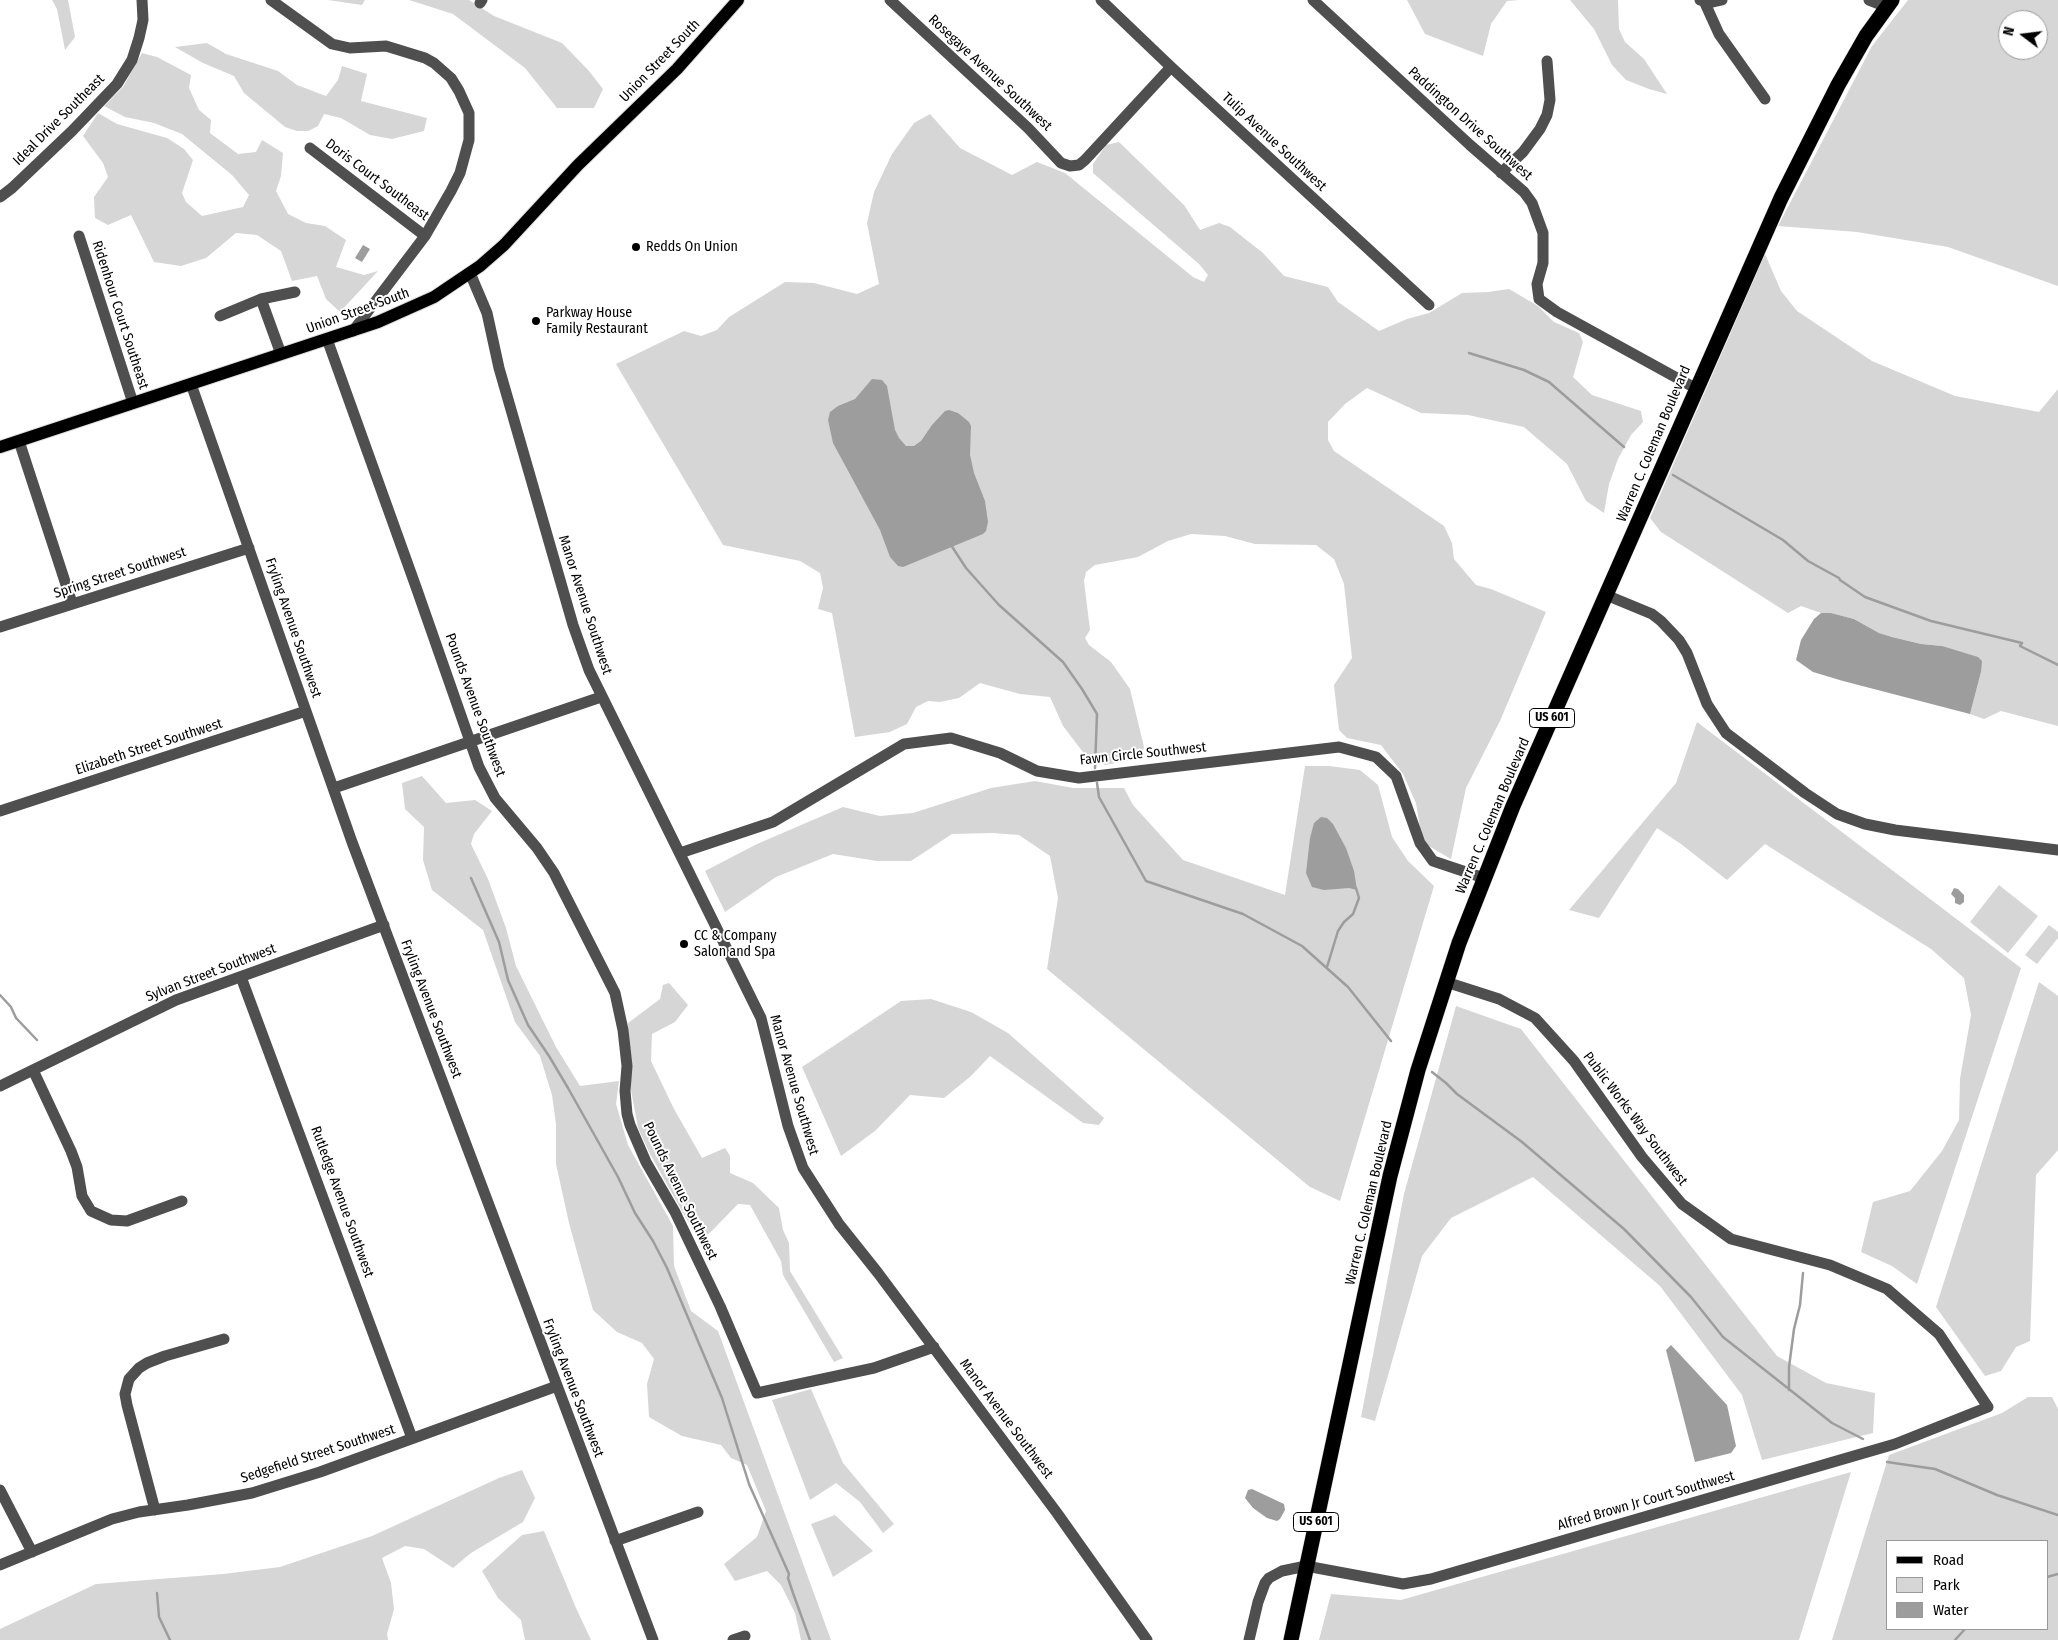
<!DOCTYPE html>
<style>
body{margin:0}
#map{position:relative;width:2058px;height:1640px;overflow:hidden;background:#fff;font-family:"Fira Sans Condensed",sans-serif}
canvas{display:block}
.legend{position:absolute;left:1886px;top:1540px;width:162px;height:90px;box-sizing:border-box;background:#fff;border:1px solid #999;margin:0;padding:6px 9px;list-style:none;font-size:15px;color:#000}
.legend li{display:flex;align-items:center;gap:10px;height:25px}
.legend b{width:25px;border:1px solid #999}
.north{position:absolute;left:1998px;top:10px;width:50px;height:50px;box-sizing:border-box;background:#fff;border:1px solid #999;border-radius:50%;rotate:285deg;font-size:14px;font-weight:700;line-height:20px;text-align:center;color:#000}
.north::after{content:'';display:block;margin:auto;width:18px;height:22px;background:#000;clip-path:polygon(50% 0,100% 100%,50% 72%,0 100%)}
</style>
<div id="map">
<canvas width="2058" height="1640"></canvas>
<ul class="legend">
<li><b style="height:6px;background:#000"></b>Road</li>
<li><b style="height:14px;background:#d6d6d6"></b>Park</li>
<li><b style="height:14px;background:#9d9d9d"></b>Water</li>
</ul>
<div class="north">N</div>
</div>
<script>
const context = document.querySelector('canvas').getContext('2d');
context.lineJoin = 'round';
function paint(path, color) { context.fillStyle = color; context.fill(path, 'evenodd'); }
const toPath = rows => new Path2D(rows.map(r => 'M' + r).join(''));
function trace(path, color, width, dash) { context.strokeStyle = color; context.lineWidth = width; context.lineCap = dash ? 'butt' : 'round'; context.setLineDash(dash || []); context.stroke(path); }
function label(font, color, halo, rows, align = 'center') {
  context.font = font + ' "Fira Sans Condensed",sans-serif'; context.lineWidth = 4; context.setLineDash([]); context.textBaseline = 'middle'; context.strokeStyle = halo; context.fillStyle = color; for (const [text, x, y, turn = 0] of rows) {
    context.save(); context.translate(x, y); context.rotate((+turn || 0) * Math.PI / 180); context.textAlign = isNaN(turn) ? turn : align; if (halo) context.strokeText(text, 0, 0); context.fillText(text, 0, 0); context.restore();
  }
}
const green = toPath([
 [52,0,68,0,75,37,65,50,57,9],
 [328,0,365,0,362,5],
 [409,0,469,0,494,16,562,43,589,71,603,89,594,108,557,108,525,68,453,14],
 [1407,0,1520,0,1507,1,1491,24,1483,56,1425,34],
 [1570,0,1618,0,1619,29,1625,42,1644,59,1667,94,1649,89,1626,80,1612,65,1594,29],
 [1908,0,2058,0,2058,286,1948,247,1857,232,1778,226,1872,46],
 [2008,20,2038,20,2038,50,2008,50],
 [207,43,226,54,278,71,297,85,326,96,338,80,342,66,367,74,361,101,427,118,424,131,392,139,370,135,341,118,324,114,318,126,308,131,297,131,285,127,244,93,234,76,203,63,175,47],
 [142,53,157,57,191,75,189,88,199,110,211,120,210,133,238,154,256,152,262,140,283,153,281,176,276,191,288,214,306,223,325,226,346,240,336,267,364,275,378,271,340,312,326,299,317,276,292,281,281,251,257,235,236,233,206,258,181,266,154,262,131,215,108,225,95,218,94,197,108,177,103,163,83,136,98,113,117,124,167,138,184,149,193,160,182,193,186,202,202,216,243,207,249,195,232,175,182,134,154,123,125,117,104,106,123,87],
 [930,114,960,148,1012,175,1037,162,1065,173,1193,277,1204,282,1208,275,1199,264,1093,173,1093,164,1106,145,1119,142,1184,205,1200,230,1219,223,1230,227,1263,253,1284,276,1328,287,1338,302,1379,331,1407,319,1429,313,1462,293,1488,292,1509,289,1538,306,1554,322,1579,333,1583,342,1573,377,1592,395,1641,411,1643,422,1631,435,1618,459,1609,484,1604,513,1586,501,1567,464,1524,427,1468,415,1421,413,1367,388,1345,404,1328,422,1328,440,1334,451,1444,526,1452,543,1454,559,1476,585,1491,589,1546,612,1500,721,1466,788,1451,859,1427,845,1420,828,1416,803,1403,774,1381,745,1347,738,1339,730,1334,685,1352,658,1344,584,1334,559,1316,545,1255,544,1225,536,1191,534,1168,541,1138,557,1095,565,1086,572,1084,581,1090,630,1085,638,1089,645,1111,662,1130,689,1144,747,1141,758,1105,765,1086,756,1063,726,1050,697,1020,694,980,683,959,698,940,702,928,701,916,707,907,724,890,732,855,737,832,613,818,609,823,588,820,573,800,561,723,545,616,364,684,331,701,336,717,330,729,317,785,282,814,283,857,294,879,284,867,223,874,192,892,154,914,123],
 [1765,254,1781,291,1797,311,1872,361,1955,396,2039,412,2058,389,2058,726,2001,711,1984,719,1970,714,1981,672,1942,646,1921,644,1892,637,1879,633,1854,619,1831,613,1821,613,1801,606,1788,613,1661,532,1650,518],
 [1697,722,2021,968,1917,1284,1892,1266,1861,1252,1873,1202,1910,1191,1942,1151,1959,1120,1960,1079,1971,1015,1964,978,1931,949,1765,844,1727,880,1681,844,1657,828,1599,918,1569,910,1676,783],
 [1305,766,1329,766,1360,770,1378,785,1392,837,1408,861,1434,886,1340,1201,1310,1187,1047,969,1058,898,1050,856,1019,835,992,833,952,834,911,861,877,861,833,854,776,877,725,912,705,871,757,844,843,807,880,816,913,813,991,788,1035,781,1073,788,1124,788,1133,805,1183,860,1285,895],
 [422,776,446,803,475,800,492,811,474,834,471,844,488,879,506,928,516,966,556,1047,580,1086,619,1081,616,1104,628,1145,673,1226,674,1266,691,1311,718,1331,831,1640,801,1640,795,1613,781,1585,767,1571,735,1581,724,1564,757,1537,766,1511,747,1465,731,1458,721,1445,682,1436,649,1417,647,1384,654,1359,642,1343,617,1332,593,1310,569,1223,556,1164,556,1124,552,1095,540,1056,515,1022,483,930,432,890,423,860,424,827,405,809,402,783],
 [1999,885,2038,916,2008,953,1970,922],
 [2049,925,2058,932,2058,938,2037,964,2025,955],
 [2039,982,2058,996,2058,1150,2036,1175,2030,1341,2016,1347,2001,1371,1985,1376,1936,1307],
 [669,983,688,1005,675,1022,652,1034,651,1061,674,1109,702,1158,725,1148,730,1156,730,1173,753,1183,779,1208,783,1230,789,1243,790,1271,843,1358,834,1362,783,1275,781,1261,750,1205,738,1204,700,1243,650,1154,638,1128,631,1090,628,1023,660,999,663,985],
 [931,999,971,1012,1008,1033,1104,1118,1099,1125,1083,1123,990,1056,971,1076,944,1098,910,1095,875,1131,841,1156,802,1067,901,1001],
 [1456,1006,1521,1029,1777,1356,1826,1383,1875,1393,1873,1433,1762,1460,1742,1395,1660,1286,1533,1177,1451,1218,1422,1256,1375,1421,1361,1417,1404,1194],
 [811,1389,843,1463,894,1524,883,1533,860,1502,836,1483,810,1500,772,1400],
 [2028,1397,2052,1397,2058,1409,2058,1640,1832,1640,1889,1455,2002,1413],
 [1887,1541,2047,1541,2047,1629,1887,1629],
 [522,1470,535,1498,523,1522,471,1553,453,1568,424,1549,405,1546,382,1558,391,1583,394,1609,387,1634,388,1640,0,1640,0,1629,96,1584,223,1574,280,1567,372,1536,499,1478],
 [1851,1472,1799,1640,1319,1640,1331,1594,1401,1600],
 [835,1515,873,1551,833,1577,811,1524],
 [544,1531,576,1608,591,1640,525,1640,521,1620,498,1598,482,1571,522,1535]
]);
const water = toPath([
 [363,245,370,249,362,262,355,258],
 [872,379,882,380,887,386,895,430,899,438,906,446,914,446,921,441,932,425,945,411,949,410,958,413,969,422,971,426,970,455,974,473,985,501,988,522,986,531,983,534,903,567,898,566,890,557,880,530,833,443,828,420,830,412,838,406,855,399],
 [1821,613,1831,613,1854,619,1879,633,1892,637,1921,644,1942,646,1978,657,1982,661,1981,672,1970,714,1843,681,1813,672,1796,660,1801,640,1814,619],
 [1321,817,1327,818,1333,824,1346,848,1354,871,1357,890,1349,888,1324,890,1312,887,1306,873,1310,838,1314,823],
 [1954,888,1958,889,1964,895,1964,902,1960,905,1955,903,1955,898,1951,894],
 [1671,1345,1727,1405,1736,1446,1731,1453,1695,1462,1666,1350],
 [1252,1489,1284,1504,1285,1510,1280,1519,1277,1521,1267,1518,1253,1508,1245,1498,1248,1490]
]);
const stream = toPath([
 [1469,353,1524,370,1549,382,1624,447],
 [1673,475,1783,540,1808,561,1839,578,1840,580,1865,597,1931,621,2022,643,2020,646,2058,665],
 [951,545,966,568,999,605,1063,662,1082,689,1097,714,1095,768],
 [1097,783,1099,797,1146,881,1243,914,1302,946,1348,987,1391,1041],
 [471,878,499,942,508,980,528,1025,549,1056,568,1088,618,1177,635,1213,653,1241,667,1268,722,1398,749,1484,789,1574,788,1578,793,1593,810,1640],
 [1327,967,1338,931,1344,922,1353,914,1359,898,1356,888],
 [0,995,11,1007,16,1018,37,1040],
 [1432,1072,1446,1083,1457,1094,1522,1142,1624,1229,1691,1297,1723,1337,1832,1423,1863,1439],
 [1789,1390,1789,1367,1794,1329,1800,1305,1803,1273],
 [1887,1462,1935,1469,1997,1495,2058,1515],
 [2047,1577,2058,1574],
 [157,1593,159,1617,170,1640],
 [1955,1640,1965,1629]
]);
const minor = toPath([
 [271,0,332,44,350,48,386,46,425,58,434,63,451,78,459,91,469,113,469,140,460,173,451,191,425,236,353,331],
 [890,0,1028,128,1061,163,1070,166,1079,165,1085,160,1171,67],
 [1101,0,1171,67,1429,305],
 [1313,0,1470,145,1524,192,1532,203,1543,233,1543,263,1537,284,1539,299,1557,312,1697,389],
 [1700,0,1713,2,1722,0],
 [1869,0,1887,7],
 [1704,1,1719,34,1765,99],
 [480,3,482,0],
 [310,148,425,236],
 [1501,173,1523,152,1540,129,1547,115,1550,100,1547,61],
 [0,197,12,188,72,131,117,84,132,60,139,38,143,20,142,0],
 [79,236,133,403],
 [470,273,487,313,499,368,573,625,589,670,761,1018,788,1126,803,1168,839,1224,878,1273,1057,1513,1147,1640],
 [261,299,281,354],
 [220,316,261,299,295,292],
 [327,339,416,587,479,767,495,798,537,848,554,873,615,993,623,1030,627,1066,625,1091,627,1114,630,1125,646,1162,675,1212,720,1306,757,1393,874,1368,934,1347],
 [191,384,352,842,653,1640],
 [19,441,72,603],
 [1606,595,1652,614,1661,621,1679,640,1687,653,1707,704,1726,733,1805,793,1837,814,1865,824,1895,830,2058,850],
 [0,627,249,548],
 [334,788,601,697],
 [0,811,306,711],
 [680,853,773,822,904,744,951,738,1000,753,1037,771,1079,778,1339,747,1376,757,1396,776,1420,843,1433,861,1484,878],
 [241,977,412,1438],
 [33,1070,71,1151,77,1167,82,1196,91,1211,111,1220,127,1221,182,1201],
 [0,1086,176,1000,384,925],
 [0,1490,32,1552],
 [155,1510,127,1405,125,1394,129,1379,139,1368,147,1363,165,1356,224,1339],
 [615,1541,698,1512],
 [0,1565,112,1519,139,1512,188,1505,252,1493,320,1472,557,1386],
 [733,1640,745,1636],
 [1249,1640,1258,1602,1265,1583,1269,1578,1282,1571,1306,1566,1403,1584,1431,1579,1895,1444,1988,1407,1939,1334,1887,1289,1830,1265,1731,1239,1682,1204,1642,1157,1574,1061,1535,1018,1499,999,1446,982]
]);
const major = toPath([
 [0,447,378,322,434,297,480,266,504,245,578,165,677,69,738,0]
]);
const highway = toPath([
 [1291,1640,1390,1176,1418,1070,1459,943,1513,806,1781,198,1838,85,1866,36,1892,0]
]);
const markers = [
 [636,247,5,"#000"],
 [536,321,5,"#000"],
 [684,944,5,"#000"]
];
const shields = [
 [1552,718,45],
 [1316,1522,45]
];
const shieldNames = [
 ["US 601",1552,718],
 ["US 601",1316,1522]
];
const streetNames = [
 ["Union Street South",660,61,-46],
 ["Rosegaye Avenue Southwest",990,73,43],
 ["Ideal Drive Southeast",59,120,-45],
 ["Paddington Drive Southwest",1470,124,42],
 ["Tulip Avenue Southwest",1274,142,43],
 ["Doris Court Southeast",377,180,37],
 ["Union Street South",358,311,-20],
 ["Ridenhour Court Southeast",120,315,72],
 ["Warren C. Coleman Boulevard",1654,444,-67],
 ["Spring Street Southwest",120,573,-18],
 ["Manor Avenue Southwest",585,605,72],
 ["Fryling Avenue Southwest",293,628,71],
 ["Pounds Avenue Southwest",475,705,70],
 ["Elizabeth Street Southwest",149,747,-18],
 ["Fawn Circle Southwest",1143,754,-6],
 ["Warren C. Coleman Boulevard",1493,816,-67],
 ["Sylvan Street Southwest",211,973,-21],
 ["Fryling Avenue Southwest",431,1009,69],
 ["Manor Avenue Southwest",794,1085,74],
 ["Public Works Way Southwest",1635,1119,53],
 ["Pounds Avenue Southwest",680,1191,64],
 ["Rutledge Avenue Southwest",342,1202,70],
 ["Warren C. Coleman Boulevard",1369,1203,-77],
 ["Fryling Avenue Southwest",573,1388,69],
 ["Manor Avenue Southwest",1006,1419,53],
 ["Sedgefield Street Southwest",318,1454,-18],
 ["Alfred Brown Jr Court Southwest",1646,1501,-16]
];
const poiNames = [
 ["Redds On Union",646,247],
 ["Parkway House",546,313],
 ["Family Restaurant",546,329],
 ["CC & Company",694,936],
 ["Salon and Spa",694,952]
];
paint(green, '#d6d6d6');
paint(water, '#9d9d9d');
trace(stream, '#9d9d9d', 2.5);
trace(major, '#dbdbdb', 14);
trace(highway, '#dbdbdb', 16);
trace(minor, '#4f4f4f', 11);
trace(major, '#000', 12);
trace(highway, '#000', 15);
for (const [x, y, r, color] of markers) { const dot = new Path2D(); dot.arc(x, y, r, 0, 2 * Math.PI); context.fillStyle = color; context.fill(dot); trace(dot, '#fff', 2); }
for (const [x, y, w] of shields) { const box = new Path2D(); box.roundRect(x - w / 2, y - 9.5, w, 19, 4); context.fillStyle = '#fff'; context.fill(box); trace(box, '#000', 1); }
label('bold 12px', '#000', null, shieldNames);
label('14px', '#000', '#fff', streetNames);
label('14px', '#000', '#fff', poiNames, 'left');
</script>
